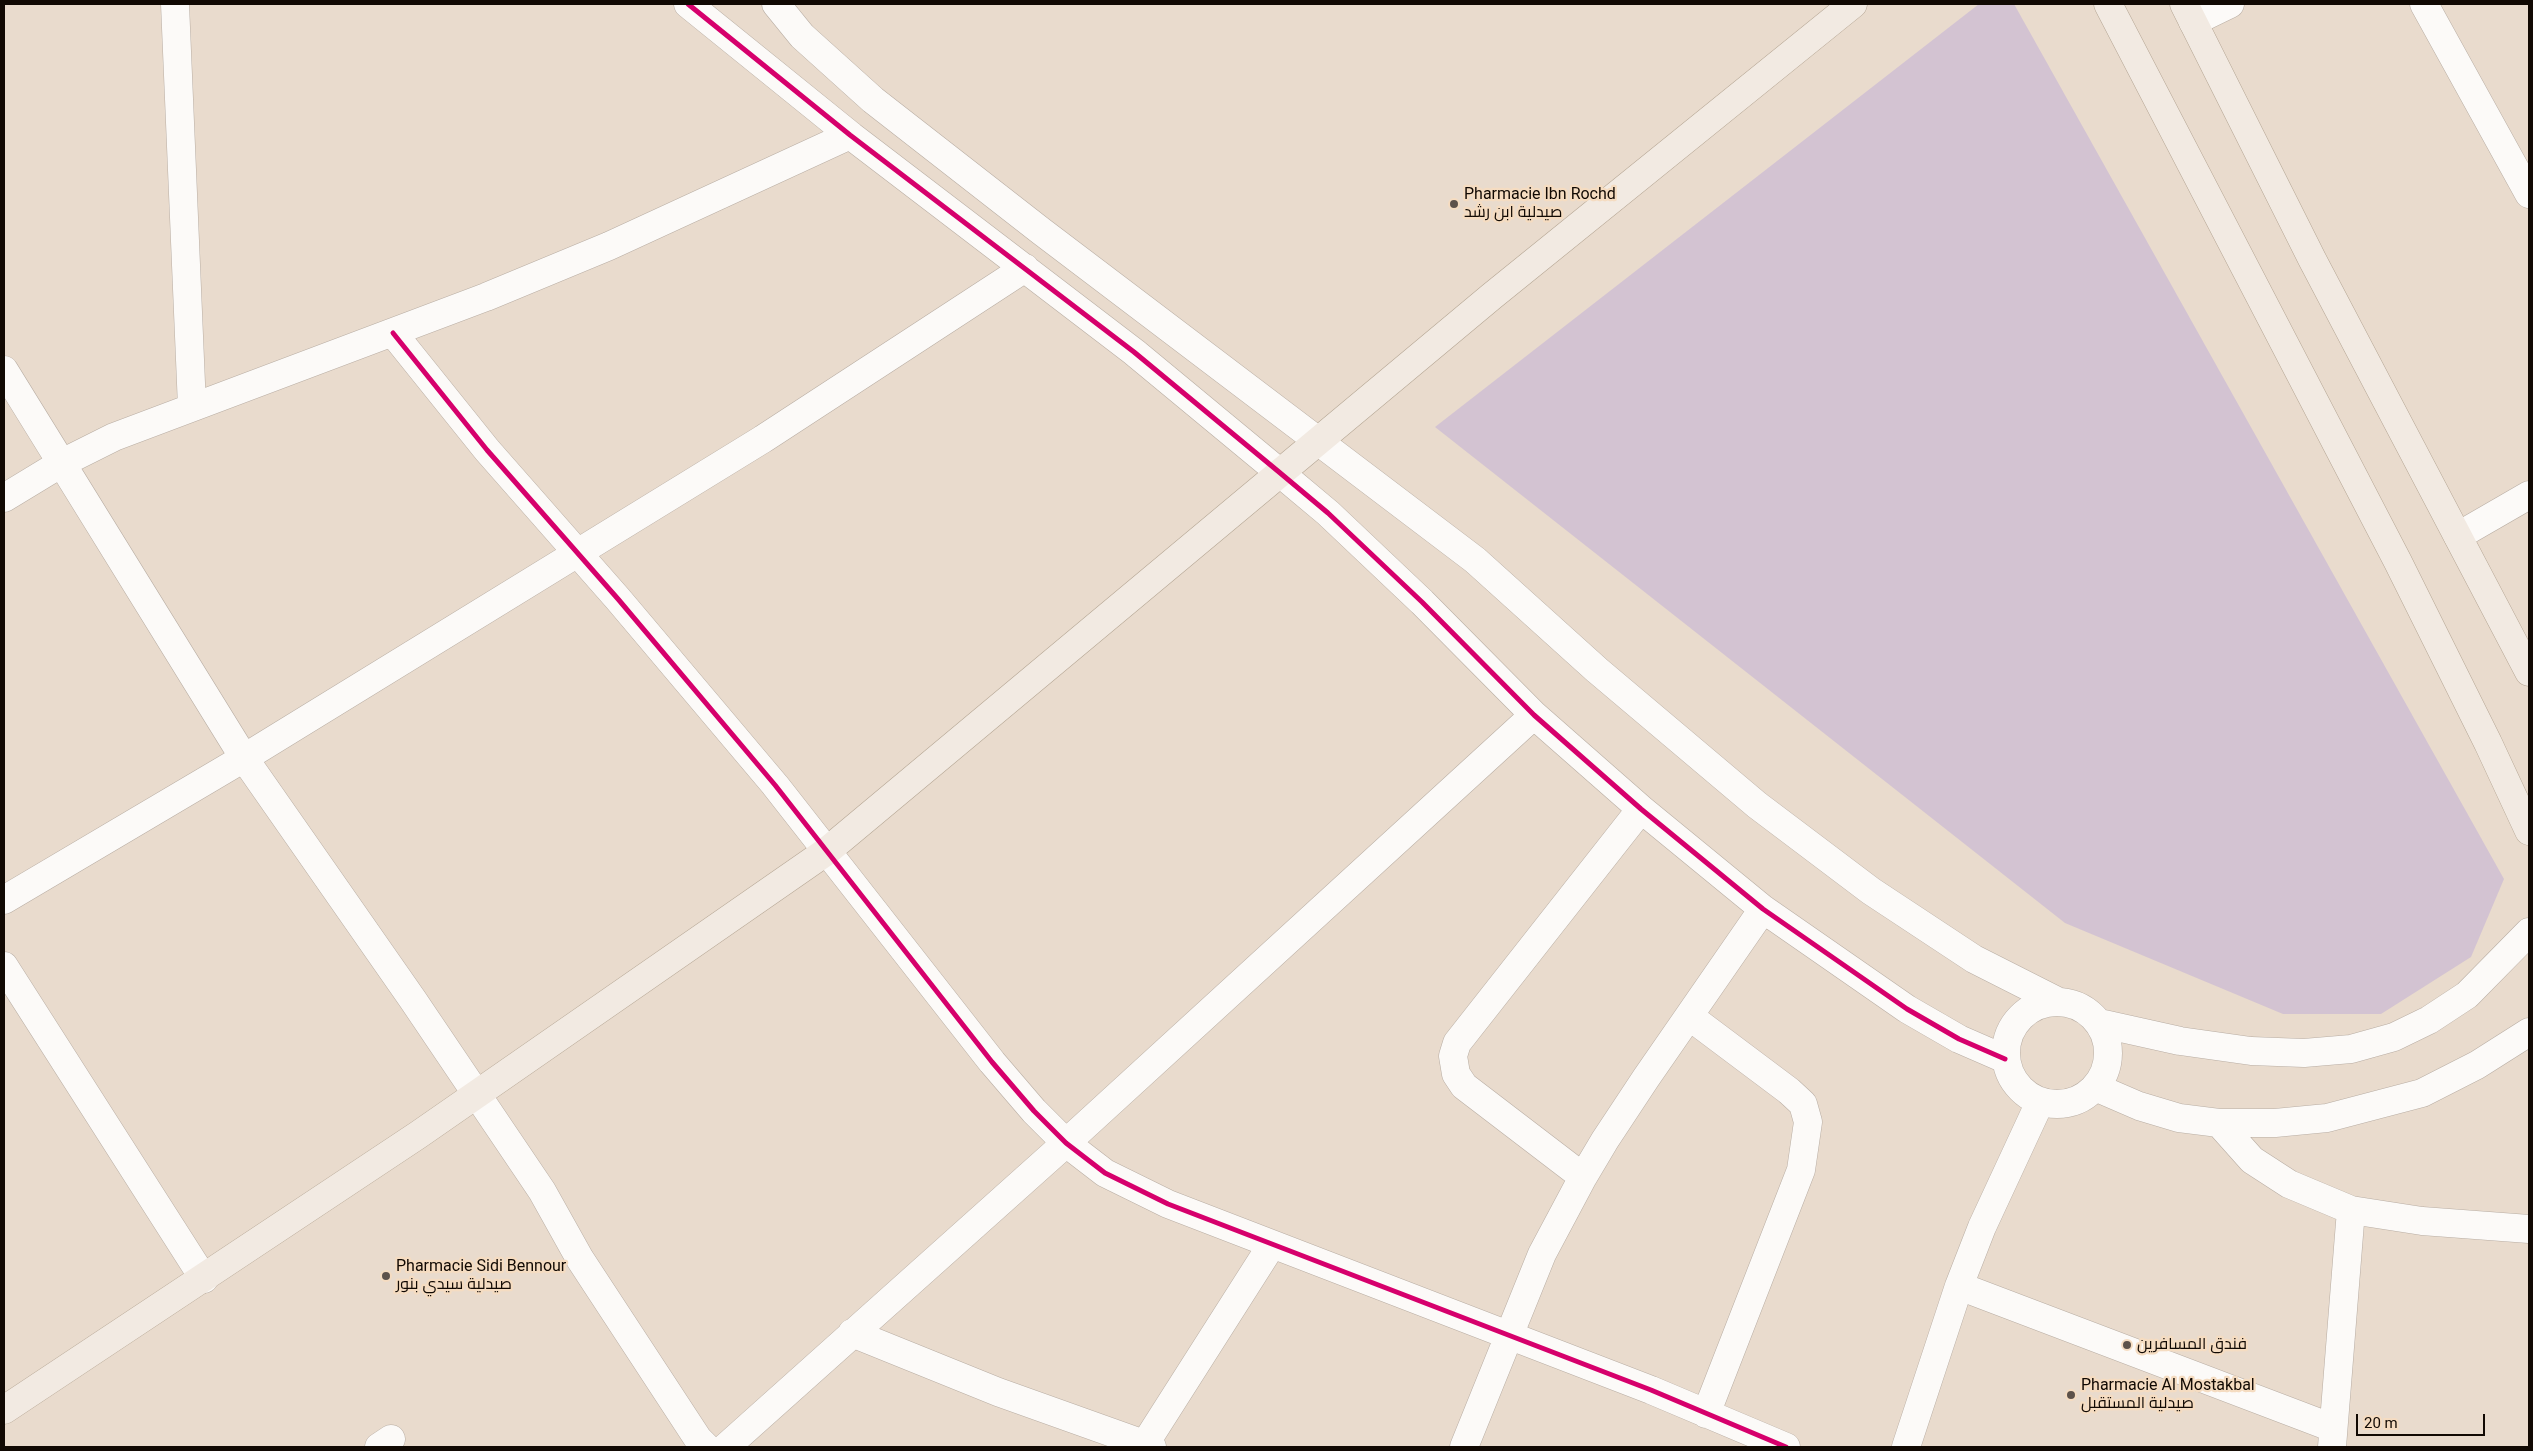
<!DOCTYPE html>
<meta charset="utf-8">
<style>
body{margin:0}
#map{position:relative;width:2533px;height:1451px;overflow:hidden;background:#e9dbcd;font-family:Roboto,sans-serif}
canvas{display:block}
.frame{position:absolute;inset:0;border:5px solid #110903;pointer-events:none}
.scale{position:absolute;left:2356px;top:1414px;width:129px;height:22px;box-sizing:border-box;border:2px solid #110903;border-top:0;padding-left:6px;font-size:15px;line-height:18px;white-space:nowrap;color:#110903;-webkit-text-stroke:4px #f5dcc1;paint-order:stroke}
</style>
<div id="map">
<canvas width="2533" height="1451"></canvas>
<div class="frame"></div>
<div class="scale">20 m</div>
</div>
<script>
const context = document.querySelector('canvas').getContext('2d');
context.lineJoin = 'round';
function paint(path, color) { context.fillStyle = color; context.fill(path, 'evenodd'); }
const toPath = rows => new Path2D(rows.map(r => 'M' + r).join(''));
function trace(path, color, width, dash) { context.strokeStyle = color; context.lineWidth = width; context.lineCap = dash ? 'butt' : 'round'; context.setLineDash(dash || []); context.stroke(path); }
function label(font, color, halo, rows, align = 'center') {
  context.font = font + ' Roboto,Cairo,sans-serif'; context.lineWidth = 4.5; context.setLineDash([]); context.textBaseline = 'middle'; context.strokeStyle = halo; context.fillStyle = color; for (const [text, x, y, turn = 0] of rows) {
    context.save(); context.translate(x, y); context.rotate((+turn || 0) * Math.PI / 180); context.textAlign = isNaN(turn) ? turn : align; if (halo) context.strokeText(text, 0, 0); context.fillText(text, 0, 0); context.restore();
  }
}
const green = toPath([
 [1979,4,2014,4,2504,879,2471,957,2381,1014,2283,1014,2065,923,1435,427]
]);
const minor = toPath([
 [175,4,192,407],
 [688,4,850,135,1134,352,1279,472,1328,513,1422,602,1534,715,1641,809,1763,909,1907,1009,1959,1039,2005,1059],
 [776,4,802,36,873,100,1041,231,1475,560,1597,670,1757,805,1871,891,1974,959,2057,1001],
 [2424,4,2529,194],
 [2193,22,2230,4],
 [393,333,487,450,618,599,775,785,992,1062,1034,1111,1066,1143,1105,1173,1168,1204,1651,1390,1786,1447],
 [4,370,244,758,413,1000,542,1191,580,1259,698,1439,706,1447],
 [4,498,60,464,114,437,486,297,609,246,850,135],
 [2458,536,2529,495],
 [4,900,244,758,763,439,1025,268],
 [4,966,204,1279],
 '2006 1053a51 51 0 1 1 102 0a51 51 0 1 1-102 0Z',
 [1689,1016,1789,1091,1803,1104,1808,1122,1801,1170,1706,1414],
 [2099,1023,2180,1041,2251,1051,2304,1053,2351,1049,2394,1037,2429,1020,2467,995,2529,932],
 [2095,1087,2139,1106,2179,1118,2219,1123,2275,1123,2327,1118,2422,1093,2477,1065,2529,1032],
 [2219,1123,2252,1160,2289,1184,2351,1210,2422,1221,2529,1229],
 [1583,1177,1464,1086,1456,1074,1453,1056,1457,1043,1641,809],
 [1959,1286,2333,1428],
 [852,1333,998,1392,1152,1447],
 [379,1447,391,1439],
 [726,1447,1066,1143,1534,715],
 [1143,1447,1271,1246],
 [1464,1447,1542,1254,1583,1177,1605,1140,1646,1078,1763,909],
 [1906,1447,1959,1286,1982,1227,2040,1102],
 [2332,1447,2351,1210]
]);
const major = toPath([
 [2108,4,2398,562,2488,743,2529,831],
 [2184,4,2312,259,2529,672],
 [4,1410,418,1135,827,851,1492,296,1853,4]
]);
const cycleway = toPath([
 [688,4,850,135,1134,352,1279,472,1328,513,1422,602,1534,715,1641,809,1763,909,1907,1009,1959,1039,2005,1059],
 [393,333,487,450,618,599,775,785,992,1062,1034,1111,1066,1143,1105,1173,1168,1204,1651,1390,1786,1447]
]);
const markers = [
 [1454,204,5,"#5d524a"],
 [386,1276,5,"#5d524a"],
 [2127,1345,5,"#5d524a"],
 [2071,1395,5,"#5d524a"]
];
const poiNames = [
 ["Pharmacie Ibn Rochd",1464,195],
 ["صيدلية ابن رشد",1464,213],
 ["Pharmacie Sidi Bennour",396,1267],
 ["صيدلية سيدي بنور",396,1285],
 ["فندق المسافرين",2137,1345],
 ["Pharmacie Al Mostakbal",2081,1386],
 ["صيدلية المستقبل",2081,1404]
];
paint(green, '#d3c3d2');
trace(minor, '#b8ada3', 29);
trace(major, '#b4a593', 29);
trace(minor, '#fcfaf8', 28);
trace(major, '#f2eae2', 28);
trace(cycleway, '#d6006c', 5);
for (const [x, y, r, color] of markers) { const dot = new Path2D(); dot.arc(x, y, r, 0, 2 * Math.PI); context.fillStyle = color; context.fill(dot); trace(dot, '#f5dcc1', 2); }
label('16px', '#110903', '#f5dcc1', poiNames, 'left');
</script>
